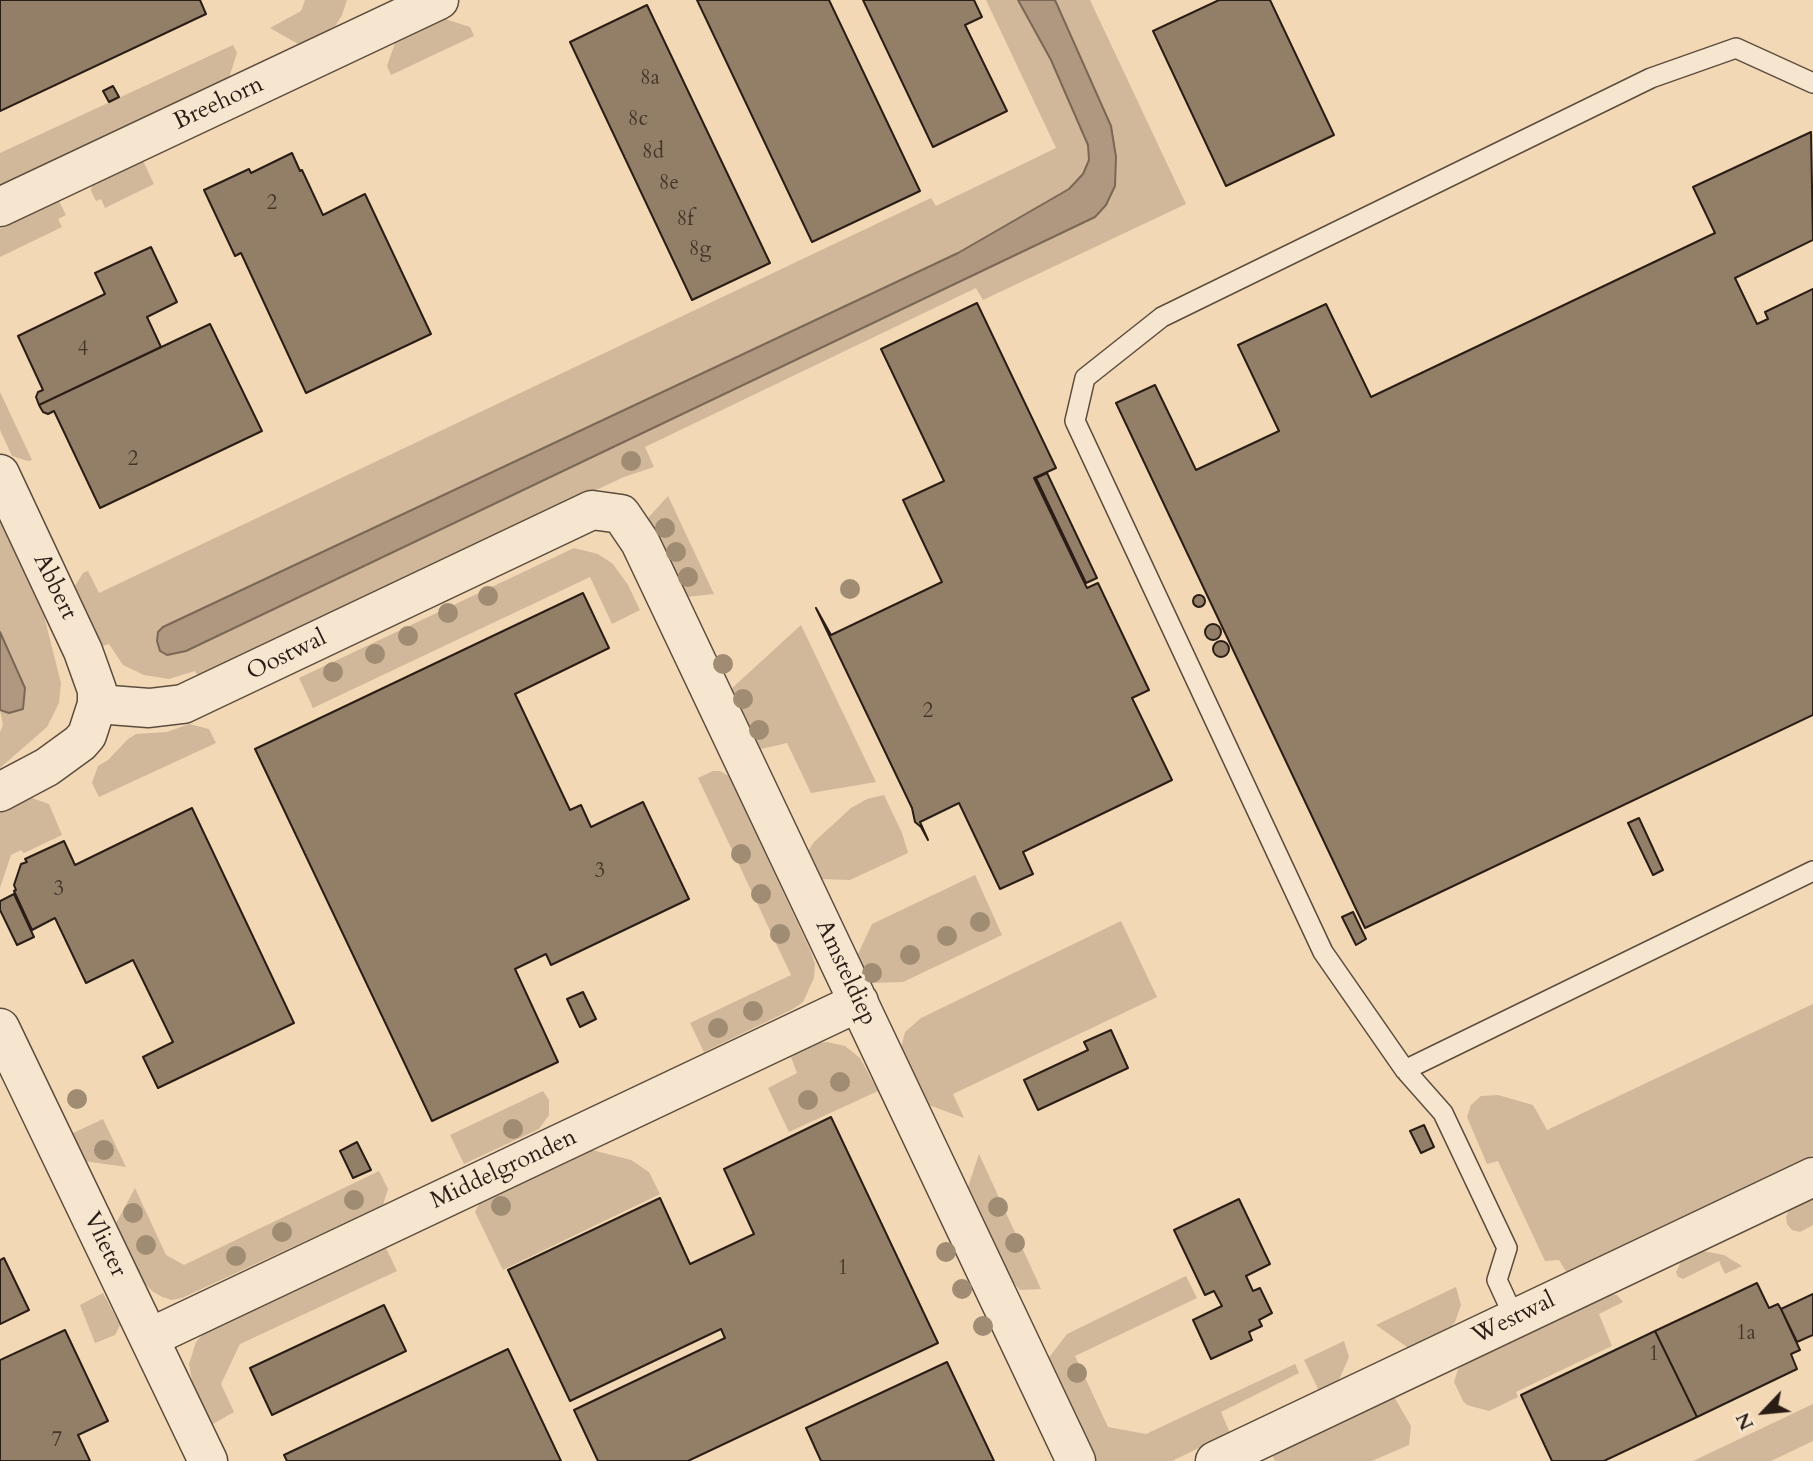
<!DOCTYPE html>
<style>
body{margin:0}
#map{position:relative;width:1813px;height:1461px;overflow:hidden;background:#f3d8b5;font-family:Cardo,serif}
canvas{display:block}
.north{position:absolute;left:1729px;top:1377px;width:70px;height:70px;-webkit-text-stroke:5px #f7e6cf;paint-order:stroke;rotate:244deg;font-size:19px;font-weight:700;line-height:28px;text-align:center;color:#2a1d15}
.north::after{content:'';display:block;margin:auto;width:24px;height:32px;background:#2a1d15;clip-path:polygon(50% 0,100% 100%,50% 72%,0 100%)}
</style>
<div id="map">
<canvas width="1813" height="1461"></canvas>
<div class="north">N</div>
</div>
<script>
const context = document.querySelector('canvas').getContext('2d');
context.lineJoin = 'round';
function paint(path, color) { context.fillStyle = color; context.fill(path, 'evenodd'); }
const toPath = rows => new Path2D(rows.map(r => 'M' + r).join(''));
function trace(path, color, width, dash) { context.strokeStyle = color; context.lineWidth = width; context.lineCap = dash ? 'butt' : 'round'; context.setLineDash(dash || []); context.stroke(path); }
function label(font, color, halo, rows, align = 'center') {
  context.font = font + ' Cardo,serif'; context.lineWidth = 6; context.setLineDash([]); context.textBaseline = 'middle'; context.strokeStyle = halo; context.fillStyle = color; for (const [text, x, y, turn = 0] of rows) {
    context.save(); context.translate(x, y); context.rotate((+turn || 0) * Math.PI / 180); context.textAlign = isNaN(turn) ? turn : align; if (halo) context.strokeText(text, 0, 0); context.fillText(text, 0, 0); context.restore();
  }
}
const green = toPath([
 [305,0,347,0,342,15,336,25,327,31,300,45,270,28,301,11],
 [986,0,1018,0,1051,60,1088,145,1089,160,1083,174,1069,189,958,253,163,627,167,655,186,651,1095,217,1111,126,1055,0,1090,0,1186,204,983,300,976,288,645,447,654,467,624,477,198,676,195,671,169,679,144,675,123,665,109,644,103,646,75,586,83,573,88,571,99,593,931,198,936,206,1056,148],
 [445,19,470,27,474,36,391,75,387,66,395,43],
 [233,45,237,53,229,78,0,186,0,153],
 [143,161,154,184,105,208,101,199,96,201,91,191,92,186],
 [59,201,66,215,58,219,62,227,0,257,0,229],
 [0,392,32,460,28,461,12,456,0,430],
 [668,496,714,594,686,597,648,518],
 [0,521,44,616,61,683,59,703,47,727,0,768,0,732,3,725,0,710,9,713,25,688,0,632],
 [574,548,598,554,613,564,628,585,640,610,612,624,590,577,313,708,299,678],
 [801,625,876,782,811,793,787,743,757,750,730,690],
 [189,724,209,729,216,743,99,797,92,783,98,766,108,760,128,739,136,734,167,732],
 [713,771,720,771,729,776,811,952,815,964,814,978,803,1002,793,1009,704,1052,690,1023,791,975,698,778],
 [884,795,902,833,908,853,850,880,820,879,808,851,814,842,851,808,867,799],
 [32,798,49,804,62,835,24,853,21,850,11,855,0,888,0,813],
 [975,875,1002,935,903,982,870,983,857,956,872,924],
 [1121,921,1157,997,953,1094,964,1118,926,1104,900,1051,905,1032,921,1018],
 [1813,1004,1813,1155,1567,1273,1559,1260,1545,1261,1498,1161,1487,1164,1467,1117,1471,1105,1481,1096,1498,1095,1533,1105,1547,1130],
 [827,1042,845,1046,860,1058,878,1091,789,1132,768,1088,797,1073,789,1052,808,1044],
 [543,1091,549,1100,549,1115,539,1129,464,1164,450,1135],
 [103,1119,126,1167,84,1161,71,1134],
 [588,1149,631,1160,649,1172,660,1194,503,1270,475,1212,480,1202],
 [979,1154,1041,1289,1020,1290,1008,1276,967,1190],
 [379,1171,388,1189,383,1205,182,1298,172,1300,162,1297,152,1291,141,1279,115,1225,135,1188,166,1255,184,1265],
 [1813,1198,1813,1225,1800,1232,1792,1230,1787,1224,1786,1217,1789,1210],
 [386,1248,397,1271,240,1344,221,1384,234,1412,213,1424,193,1386,189,1364,196,1342,208,1328],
 [1703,1251,1724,1255,1742,1266,1725,1274,1719,1261,1683,1279,1678,1277,1676,1272,1681,1262],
 [1186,1276,1197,1298,1075,1356,1108,1427,1146,1434,1295,1364,1299,1373,1221,1412,1230,1433,1172,1461,1096,1461,1047,1360,1067,1334],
 [1456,1287,1461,1305,1455,1322,1448,1330,1412,1347,1407,1347,1376,1325],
 [103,1293,120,1325,115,1335,95,1343,80,1305],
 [1611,1295,1617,1295,1623,1302,1599,1314,1612,1346,1516,1392,1518,1397,1489,1411,1467,1405,1463,1401,1454,1382,1458,1369,1464,1365],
 [1344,1341,1349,1357,1339,1380,1319,1391,1304,1360],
 [1393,1395,1411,1426,1409,1445,1372,1461,1275,1461,1271,1453],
 [1813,1404,1813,1441,1771,1461,1693,1461]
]);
const water = toPath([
 [1018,0,1055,0,1111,126,1116,157,1115,186,1106,205,1095,217,186,651,167,655,160,651,157,641,158,632,163,627,958,253,1069,189,1083,174,1089,160,1088,145,1051,60,1018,0],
 [0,632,25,688,23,709,9,713,0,710,0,632]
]);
const building = toPath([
 [0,0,200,0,206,14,0,111,0,0],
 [697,0,829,0,920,191,812,242,697,0],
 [863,0,974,0,982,17,965,25,1007,111,933,147,863,0],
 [1219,0,1270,0,1334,135,1226,186,1153,31,1219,0],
 [647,5,770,263,692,300,570,42,647,5],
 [113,86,119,97,109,102,103,91,113,86],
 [1811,132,1813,240,1735,278,1757,324,1768,319,1765,312,1813,289,1813,715,1365,928,1116,403,1155,385,1196,470,1279,431,1238,345,1326,304,1371,397,1715,233,1693,187,1811,132],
 [292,153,300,171,302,170,323,215,365,194,431,334,306,393,241,253,235,256,204,190,249,169,251,173,292,153],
 [151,247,177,302,147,317,161,347,39,405,36,397,38,392,43,390,18,336,105,294,95,273,151,247],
 [977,303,1056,468,1034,478,1087,588,1098,583,1149,690,1132,698,1172,780,1023,852,1033,874,1000,889,959,803,920,822,928,840,921,827,915,822,912,808,816,608,831,635,942,582,903,500,944,481,881,349,977,303],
 [210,324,262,431,100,508,54,411,48,414,43,412,39,405,210,324],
 [1047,473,1097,578,1086,583,1036,478,1047,473],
 [583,593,609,648,515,694,570,810,581,805,591,827,643,802,689,899,551,965,546,954,515,969,558,1062,432,1121,255,749,583,593],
 '1193 601a6 6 0 1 1 12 0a6 6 0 1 1-12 0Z',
 '1205 632a8 8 0 1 1 16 0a8 8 0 1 1-16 0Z',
 '1213 649a8 8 0 1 1 16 0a8 8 0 1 1-16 0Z',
 [192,808,294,1023,158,1088,143,1057,173,1042,133,960,86,983,55,918,32,930,14,891,16,890,14,885,21,864,27,862,25,859,64,841,75,865,192,808],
 [1639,818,1663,870,1653,875,1628,823,1639,818],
 [14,894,34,937,17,945,0,910,0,901,14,894],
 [1353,912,1366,939,1356,945,1342,917,1353,912],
 [583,992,596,1019,580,1027,567,999,583,992],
 [1111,1030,1128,1068,1038,1110,1024,1080,1088,1050,1084,1042,1111,1030],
 [831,1117,938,1343,688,1461,598,1461,574,1410,725,1338,721,1329,570,1401,508,1270,660,1198,690,1264,754,1234,724,1169,831,1117],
 [1424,1125,1434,1147,1421,1153,1410,1131,1424,1125],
 [357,1142,371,1170,353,1178,340,1151,357,1142],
 [1239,1199,1270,1264,1246,1276,1253,1291,1260,1288,1272,1313,1259,1320,1262,1326,1249,1332,1252,1340,1211,1359,1193,1320,1222,1306,1214,1291,1205,1295,1174,1230,1239,1199],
 [4,1258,29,1310,0,1324,0,1260,4,1258],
 [1757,1283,1769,1308,1778,1304,1781,1309,1800,1350,1791,1354,1797,1369,1697,1417,1655,1331,1757,1283],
 [1813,1294,1813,1335,1797,1342,1781,1309,1813,1294],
 [384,1305,406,1351,272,1415,250,1368,384,1305],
 [65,1330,108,1421,78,1435,90,1461,0,1461,0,1360,65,1330],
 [1655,1331,1697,1417,1604,1461,1552,1461,1521,1395,1655,1331],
 [508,1349,561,1461,287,1461,284,1455,508,1349],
 [947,1362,994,1461,821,1461,806,1428,947,1362]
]);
const service = toPath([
 [1405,1070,1813,871],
 [1515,1319,1497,1280,1507,1248,1443,1113,1405,1070,1323,952,1075,421,1085,378,1162,317,1651,78,1736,48,1813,83]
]);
const minor = toPath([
 [0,207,439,0],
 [97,704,149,708,183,704,592,510,621,514,640,542,1076,1461],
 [0,1028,208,1461],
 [149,1338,859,1002],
 [1215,1461,1813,1177]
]);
const tertiary = toPath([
 [0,474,83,651,97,690,97,704,87,735,80,743,47,767,0,792]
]);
const trees = [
 [631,461],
 [665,528],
 [676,552],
 [688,577],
 [850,589],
 [488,596],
 [448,613],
 [408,636],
 [375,654],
 [723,664],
 [333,672],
 [743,699],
 [759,730],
 [741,854],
 [761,894],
 [980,922],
 [780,934],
 [947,936],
 [910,955],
 [872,973],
 [753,1011],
 [718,1028],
 [840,1082],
 [77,1099],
 [808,1100],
 [513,1129],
 [104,1150],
 [354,1200],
 [501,1206],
 [998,1207],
 [133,1213],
 [282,1232],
 [1015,1243],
 [146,1245],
 [946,1252],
 [236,1256],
 [962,1289],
 [983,1326],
 [1077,1373]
];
const numberNames = [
 ["8a",650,79],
 ["8c",638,120],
 ["8d",653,153],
 ["8e",669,184],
 ["2",272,204],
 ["8f",685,220],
 ["8g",700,250],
 ["4",83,350],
 ["2",133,460],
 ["2",928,712],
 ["3",600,872],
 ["3",59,890],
 ["1",843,1269],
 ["1a",1746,1334],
 ["1",1654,1355],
 ["7",57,1441]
];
const streetNames = [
 ["Breehorn",219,104,-25],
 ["Abbert",54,587,64],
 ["Oostwal",287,656,-26],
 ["Amsteldiep",845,973,65],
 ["Middelgronden",504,1170,-25],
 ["Vlieter",104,1245,64],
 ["Westwal",1514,1319,-26]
];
paint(green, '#d1b89a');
paint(water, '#af987f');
trace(water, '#7a6755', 2);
paint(building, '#937e68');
trace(building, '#2a1d15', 2);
trace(service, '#5c4c3d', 22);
trace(minor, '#5c4c3d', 41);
trace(tertiary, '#5c4c3d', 41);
trace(service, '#f7e6cf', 19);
trace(minor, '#f7e6cf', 38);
trace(tertiary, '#f7e6cf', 38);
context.fillStyle = '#a08b73';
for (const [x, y] of trees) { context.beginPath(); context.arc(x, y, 10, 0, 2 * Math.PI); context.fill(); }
label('21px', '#44352a', null, numberNames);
label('24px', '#2a1d15', '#f7e6cf', streetNames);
</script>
